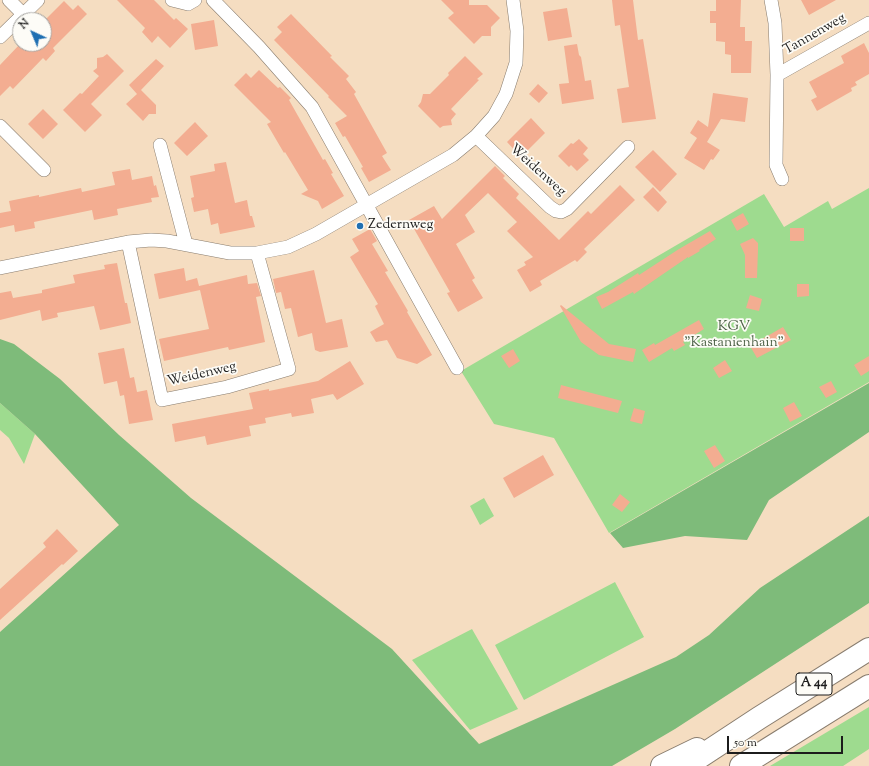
<!DOCTYPE html>
<style>
body{margin:0}
#map{position:relative;width:869px;height:766px;overflow:hidden;background:#f5ddc1;font-family:"Sorts Mill Goudy",serif}
canvas{display:block}
.north{position:absolute;left:12px;top:12px;width:40px;height:40px;box-sizing:border-box;background:#fdfcf7;border:1px solid #a3a29f;border-radius:50%;rotate:316deg;font-size:11px;font-weight:700;line-height:16px;text-align:center;color:#1c1c1c}
.north::after{content:'';display:block;margin:auto;width:14px;height:18px;background:#1f6fb2;clip-path:polygon(50% 0,100% 100%,50% 72%,0 100%)}
.scale{position:absolute;left:727px;top:736px;width:116px;height:18px;box-sizing:border-box;border:2px solid #1c1c1c;border-top:0;padding-left:5px;font-size:12px;line-height:14px;white-space:nowrap;color:#1c1c1c;-webkit-text-stroke:3px #fdfcf7;paint-order:stroke}
</style>
<div id="map">
<canvas width="869" height="766"></canvas>
<div class="north">N</div>
<div class="scale">50 m</div>
</div>
<script>
const context = document.querySelector('canvas').getContext('2d');
context.lineJoin = 'round';
function paint(path, color) { context.fillStyle = color; context.fill(path, 'evenodd'); }
const toPath = rows => new Path2D(rows.map(r => 'M' + r).join(''));
function trace(path, color, width, dash) { context.strokeStyle = color; context.lineWidth = width; context.lineCap = dash ? 'butt' : 'round'; context.setLineDash(dash || []); context.stroke(path); }
function label(font, color, halo, rows, align = 'center') {
  context.font = font + ' "Sorts Mill Goudy",serif'; context.lineWidth = 3.5; context.setLineDash([]); context.textBaseline = 'middle'; context.strokeStyle = halo; context.fillStyle = color; for (const [text, x, y, turn = 0] of rows) {
    context.save(); context.translate(x, y); context.rotate((+turn || 0) * Math.PI / 180); context.textAlign = isNaN(turn) ? turn : align; if (halo) context.strokeText(text, 0, 0); context.fillText(text, 0, 0); context.restore();
  }
}
const green = toPath([
 [869,188,869,382,609,533,554,438,494,424,461,371,764,194,784,227,828,201,832,209],
 [0,403,35,434,24,464,9,438,0,430],
 [484,498,494,516,480,525,470,506],
 [615,582,644,637,524,700,495,645],
 [472,629,518,709,470,730,412,660],
 [869,707,869,749,843,766,770,766]
]);
const forest = toPath([
 [0,339,14,344,60,379,119,435,191,498,392,649,479,744,676,657,709,635,760,588,869,516,869,603,675,729,612,766,0,766,0,632,119,525,35,434,0,403],
 [869,383,869,432,769,500,747,540,685,536,623,548,610,533]
]);
const building = toPath([
 [117,0,154,0,174,20,176,18,188,29,170,48,158,36,152,43,142,32,145,28],
 [441,0,469,0,469,5,487,5,500,18,491,27,491,36,482,36,474,44,448,18,454,13],
 [612,0,633,0,638,40,643,39,656,119,622,123,617,89,629,87,620,25,615,26],
 [716,0,741,0,740,27,745,27,745,41,752,41,751,73,731,73,731,55,725,54,725,42,716,41,716,23,710,23,710,11,716,11],
 [801,0,836,0,809,15],
 [64,1,73,10,78,5,87,14,53,48,55,51,46,61,43,58,13,89,10,86,0,96,0,65,20,44,44,44,44,21],
 [567,8,572,37,548,41,543,12],
 [291,14,332,56,330,57,349,76,346,79,356,92,354,94,387,153,382,156,391,170,369,182,361,168,363,167,345,136,343,137,335,123,347,116,328,97,329,96,274,40,282,32,277,27],
 [214,20,218,46,195,50,191,24],
 [864,43,869,53,869,74,855,82,857,85,851,88,852,91,817,111,811,100,817,97,809,82,844,63,841,56],
 [577,44,579,55,581,57,585,81,591,80,594,99,562,104,559,84,569,83,564,46],
 [107,54,124,71,91,104,102,115,85,132,63,110,80,93,82,94,99,76,93,71,97,68,97,58,103,57],
 [465,56,483,74,477,79,479,80,451,109,456,114,451,120,452,125,443,126,440,128,418,106,421,102,423,94,430,94,449,75,448,73],
 [156,59,164,66,141,90,156,105,156,114,149,114,143,121,126,104,137,94,129,85],
 [259,70,278,88,280,87,291,98,289,100,323,160,325,159,333,173,331,174,344,196,322,209,318,201,301,194,308,190,285,152,284,153,267,124,271,122,234,85,246,73,251,78],
 [538,84,548,93,539,103,529,94],
 [713,93,748,98,745,122,721,119,707,142,720,150,713,160,711,159,704,170,684,158,697,138,690,133,698,120,708,127],
 [43,109,58,124,43,139,28,124],
 [531,118,545,133,521,157,507,142],
 [195,122,208,136,187,156,174,143],
 [579,139,588,148,583,154,589,160,577,171,571,165,569,167,558,156,571,143,573,144],
 [653,150,677,174,660,192,635,167],
 [226,162,235,203,247,200,250,216,252,216,255,227,220,234,218,223,211,225,208,209,194,212,191,198,194,197,190,176,215,171,214,164],
 [495,166,505,176,503,178,519,194,516,198,559,240,588,211,591,214,620,185,635,200,584,249,587,252,577,262,575,260,540,281,542,285,530,292,517,270,526,265,524,262,533,257,507,231,517,222,488,193,465,215,475,232,456,244,475,278,472,280,483,298,458,312,447,293,450,292,409,220,434,206,442,219],
 [130,169,132,180,152,176,154,186,156,185,159,197,151,198,152,202,117,209,118,215,94,220,92,210,34,222,35,228,15,232,14,225,0,228,0,213,11,211,9,201,39,195,39,197,81,188,82,192,115,185,112,172],
 [653,187,667,202,658,212,643,197],
 [743,213,749,224,737,231,731,220],
 [790,228,804,228,804,241,790,241],
 [370,229,377,241,372,244,388,271,385,272,408,311,407,312,432,355,417,364,397,358,387,340,376,342,370,332,384,324,375,306,378,304,350,257,359,251,352,239],
 [710,231,716,239,699,250,700,251,688,258,688,257,634,294,633,292,602,309,596,297,608,292,638,273,639,275,679,249],
 [753,238,758,243,758,249,757,278,745,278,745,255,740,244],
 [117,263,125,303,127,303,131,323,100,330,94,306,57,313,58,317,42,321,40,310,0,320,0,293,11,291,13,298,42,293,42,290,75,283,73,275,105,269,104,265],
 [184,268,186,281,197,278,199,286,247,275,248,284,257,283,261,296,256,297,265,342,229,350,228,347,164,361,159,339,209,329,200,290,159,299,154,274],
 [314,270,326,323,342,319,348,347,320,352,315,350,312,333,298,337,291,308,285,309,281,292,276,293,273,279],
 [797,284,809,284,809,296,797,297],
 [750,295,762,299,759,311,746,308],
 [561,305,609,344,636,349,633,362,599,355,581,342,560,306],
 [699,320,704,329,683,342,685,345,674,351,672,348,649,362,642,350,654,343,655,345],
 [783,327,791,340,757,358,750,346],
 [124,348,130,378,134,377,137,392,147,390,153,420,129,424,124,395,120,396,117,381,104,384,98,353],
 [513,349,520,361,509,368,501,356],
 [869,356,869,371,861,376,854,365],
 [725,360,732,371,719,378,713,368],
 [350,361,364,384,337,400,333,394,311,399,314,413,292,417,291,413,265,418,266,423,249,426,251,436,207,445,205,436,175,442,172,424,253,409,249,393,269,389,269,391,318,381],
 [831,381,837,392,826,398,819,387],
 [561,385,622,401,618,413,558,398],
 [794,402,802,416,790,422,783,408],
 [634,408,645,411,642,424,630,421],
 [715,445,725,461,714,468,704,451],
 [543,455,554,475,514,498,503,478],
 [620,494,630,502,622,512,612,505],
 [57,529,78,551,63,565,62,564,0,620,0,589,46,547,43,543]
]);
const street = toPath([
 [9,0,23,14],
 [172,0,188,4,195,0],
 [213,0,259,47,312,107,457,368],
 [771,0,775,23,777,75,776,165,782,179],
 [0,37,38,0],
 [777,75,869,23],
 [0,126,44,170],
 [476,136,550,207,556,211,561,212,567,209,628,147],
 [160,145,186,244],
 [128,242,162,400,227,387,289,369,257,253],
 [0,268,128,242,151,240,167,241,230,253,257,253,288,247,316,234,453,155,476,136,494,116,506,94,516,63,517,31,513,0]
]);
const highway = toPath([
 [662,766,697,749],
 [686,766,759,718,869,649],
 [741,766,869,686]
]);
const markers = [
 [360,226,4,"#1f6fb2"]
];
const shields = [
 [814,684,36]
];
const shieldNames = [
 ["A 44",814,684]
];
const streetNames = [
 ["Tannenweg",815,35,-30],
 ["Weidenweg",537,171,42],
 ["Weidenweg",202,375,-13]
];
const poiNames = [
 ["Zedernweg",368,226]
];
const parkNames = [
 ["KGV",734,328],
 ["\"Kastanienhain\"",734,344]
];
paint(green, '#9edb8f');
paint(forest, '#7ebb7a');
paint(building, '#f3ad91');
trace(street, '#887c6e', 14);
trace(highway, '#887c6e', 24);
trace(street, '#fff', 13);
trace(highway, '#fff', 22);
for (const [x, y, r, color] of markers) { const dot = new Path2D(); dot.arc(x, y, r, 0, 2 * Math.PI); context.fillStyle = color; context.fill(dot); trace(dot, '#fdfcf7', 1.5); }
for (const [x, y, w] of shields) { const box = new Path2D(); box.roundRect(x - w / 2, y - 11, w, 22, 3); context.fillStyle = '#fdfcf7'; context.fill(box); trace(box, '#1c1c1c', 1); }
label('bold 13px', '#1c1c1c', null, shieldNames);
label('14px', '#1c1c1c', '#fdfcf7', streetNames);
label('14px', '#1c1c1c', '#fdfcf7', poiNames, 'left');
label('14px', '#4a5f44', '#fdfcf7', parkNames);
</script>
